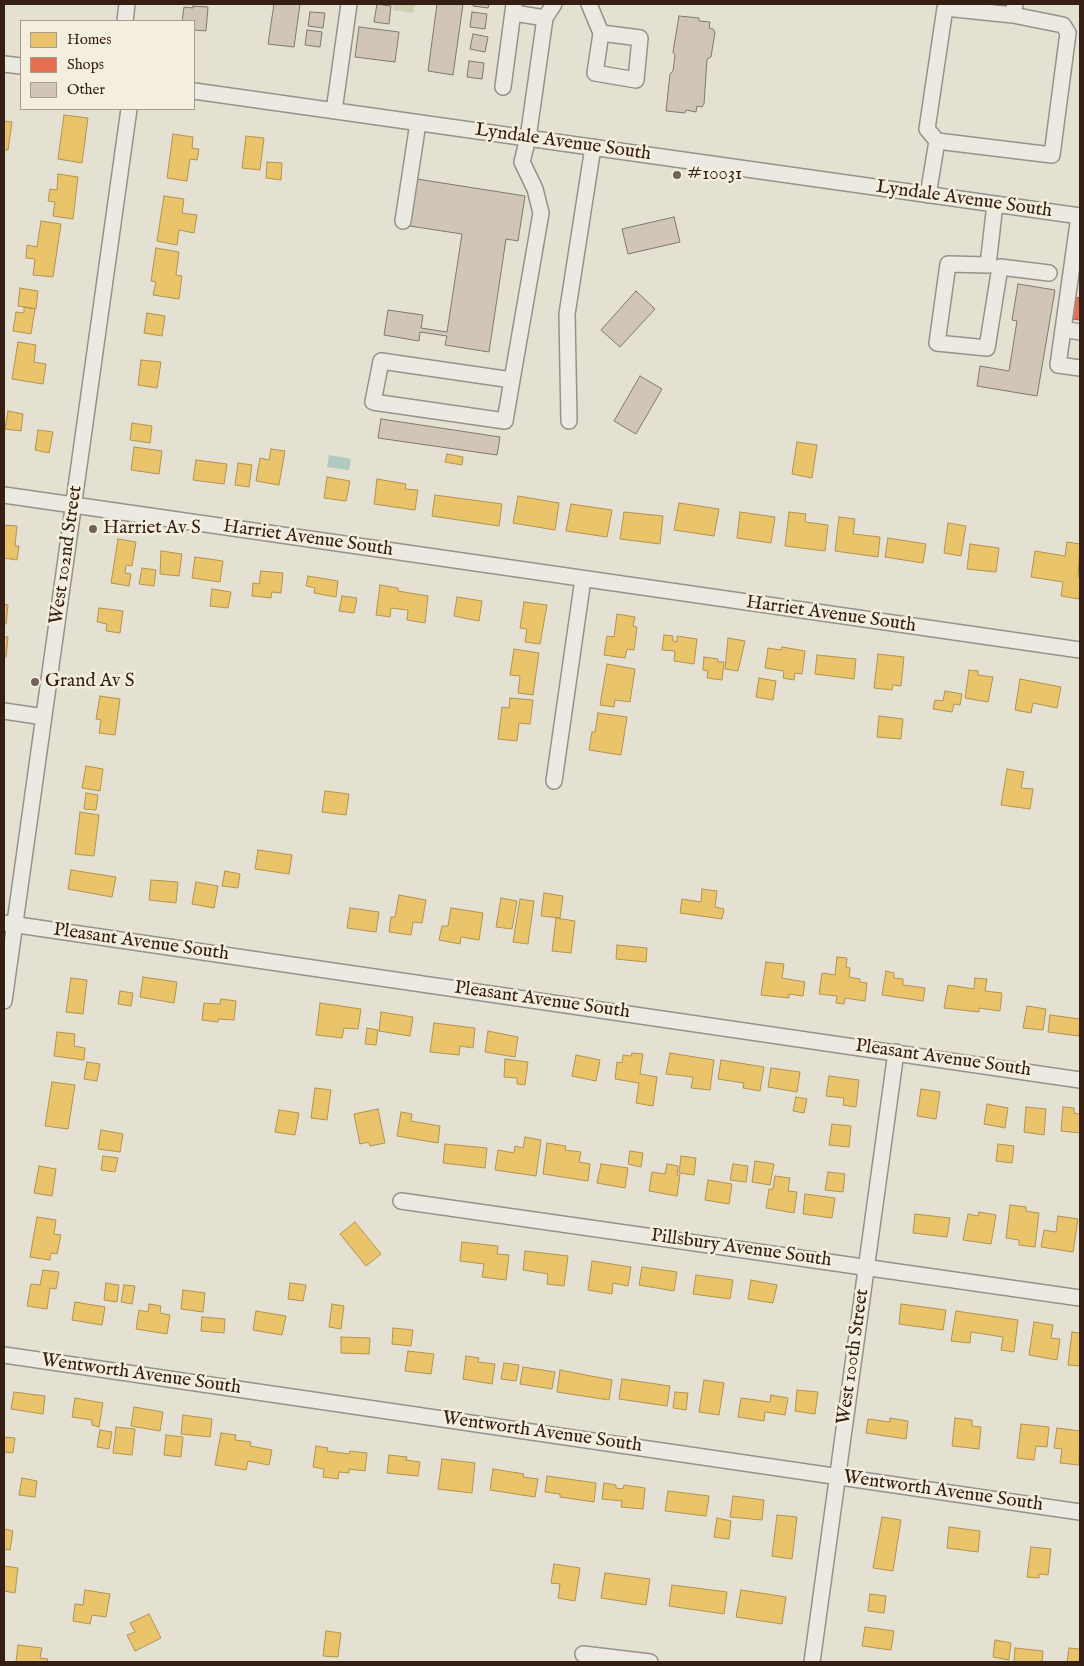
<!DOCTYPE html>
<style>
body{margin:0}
#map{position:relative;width:1084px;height:1666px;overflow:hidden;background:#e4e1d3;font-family:"IM FELL English",serif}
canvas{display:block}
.frame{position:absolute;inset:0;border:5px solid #351e13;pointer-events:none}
.legend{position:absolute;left:20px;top:20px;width:175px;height:90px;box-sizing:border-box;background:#f3eedd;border:1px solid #a79b8c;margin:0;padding:6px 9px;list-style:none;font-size:15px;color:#351e13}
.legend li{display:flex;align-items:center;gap:10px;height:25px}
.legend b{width:25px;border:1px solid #a79b8c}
</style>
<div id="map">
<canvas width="1084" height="1666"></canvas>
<div class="frame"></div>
<ul class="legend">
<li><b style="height:14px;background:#e9c46a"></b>Homes</li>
<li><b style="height:14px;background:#e76f51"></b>Shops</li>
<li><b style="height:14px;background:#d1c5b8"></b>Other</li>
</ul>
</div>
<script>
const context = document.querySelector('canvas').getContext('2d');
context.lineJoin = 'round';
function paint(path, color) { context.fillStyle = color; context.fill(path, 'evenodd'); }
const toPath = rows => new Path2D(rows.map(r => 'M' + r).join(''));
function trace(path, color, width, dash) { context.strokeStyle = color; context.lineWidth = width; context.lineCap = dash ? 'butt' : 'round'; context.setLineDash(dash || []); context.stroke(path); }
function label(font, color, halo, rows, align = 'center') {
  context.font = font + ' "IM FELL English",serif'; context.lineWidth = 5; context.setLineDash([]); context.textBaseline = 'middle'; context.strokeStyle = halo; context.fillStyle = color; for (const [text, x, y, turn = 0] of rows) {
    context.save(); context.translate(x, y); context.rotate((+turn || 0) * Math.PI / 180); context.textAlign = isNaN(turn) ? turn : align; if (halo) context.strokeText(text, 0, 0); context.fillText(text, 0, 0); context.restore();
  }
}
const green = toPath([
 [394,4,415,4,413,13,393,10]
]);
const water = toPath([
 [329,455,351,459,349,470,327,467]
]);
const homes = toPath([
 [64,115,88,118,82,163,58,159,64,115],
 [4,121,12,122,8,150,4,150,4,121],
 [173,134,193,137,192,148,199,149,197,160,190,159,187,181,167,178,173,134],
 [246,136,264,138,260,170,242,168,246,136],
 [267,162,282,163,281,180,266,178,267,162],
 [58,174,78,177,73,219,53,216,55,202,48,201,50,189,57,190,58,174],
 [164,196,184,199,182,213,197,215,194,233,179,230,177,245,157,241,164,196],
 [41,221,61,224,53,277,33,275,35,259,26,258,27,245,37,247,41,221],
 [156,248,179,252,176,275,182,276,179,299,153,295,156,282,151,281,156,248],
 [20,288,38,291,36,309,18,306,20,288],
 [24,307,35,309,31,334,13,331,16,312,24,313,24,307],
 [147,313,165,316,162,336,144,333,147,313],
 [18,342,36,345,34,362,46,364,43,384,12,379,18,342],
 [141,360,161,362,157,388,138,385,141,360],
 [8,411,23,414,21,431,5,429,8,411],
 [132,423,152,426,150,443,130,440,132,423],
 [38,430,53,432,49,453,35,450,38,430],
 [797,442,817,445,812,478,792,474,797,442],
 [134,447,162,451,159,474,131,470,134,447],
 [271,449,285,451,279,485,256,481,260,458,269,460,271,449],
 [447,454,463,457,462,465,445,462,447,454],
 [196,460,227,464,224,484,193,480,196,460],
 [238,463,252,465,249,487,235,485,238,463],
 [327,477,350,481,346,501,324,498,327,477],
 [377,479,406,484,405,489,418,490,415,510,374,504,377,479],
 [435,495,502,504,499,526,432,516,435,495],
 [518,496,559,503,555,530,513,523,518,496],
 [679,503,719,509,714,536,674,530,679,503],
 [571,504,612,510,607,537,566,531,571,504],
 [624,512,663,516,660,544,620,539,624,512],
 [740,512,775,517,771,543,737,538,740,512],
 [789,512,806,514,805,522,828,525,825,551,785,546,789,512],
 [839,517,855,519,853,534,880,537,878,557,835,551,839,517],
 [948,523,966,526,961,556,944,553,948,523],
 [4,525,17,526,15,546,19,546,17,560,4,558,4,525],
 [888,538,926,544,923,563,885,557,888,538],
 [118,539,136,542,132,566,126,565,125,573,131,574,129,586,111,583,118,539],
 [1067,542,1080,544,1078,577,1080,577,1079,599,1061,596,1063,582,1031,577,1035,551,1065,556,1067,542],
 [970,544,999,548,996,572,967,569,970,544],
 [161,551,182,554,179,576,160,574,161,551],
 [195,557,223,561,220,582,192,578,195,557],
 [142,568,156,570,154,586,139,584,142,568],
 [261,571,283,573,281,593,272,592,271,598,252,596,253,583,259,584,261,571],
 [308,576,338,581,336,597,314,593,315,588,306,586,308,576],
 [380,585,398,588,398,591,428,596,425,623,407,620,408,610,391,608,390,617,376,615,380,585],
 [212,589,231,592,228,608,210,606,212,589],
 [342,596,357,598,354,613,339,611,342,596],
 [457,597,482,601,479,621,454,616,457,597],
 [524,602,547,605,540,644,525,642,527,629,520,628,524,602],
 [4,604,8,605,6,624,4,624,4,604],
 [99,608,123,611,120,633,106,631,107,624,97,622,99,608],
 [617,614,635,617,633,626,637,627,634,650,627,649,625,658,604,655,607,636,614,637,617,614],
 [664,635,673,636,673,641,677,642,677,636,697,639,694,664,674,661,675,651,662,650,664,635],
 [4,637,8,637,6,657,4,657,4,637],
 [728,638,745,641,738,671,725,669,728,638],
 [782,647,805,651,802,674,795,673,794,680,783,678,784,671,765,668,768,648,781,650,782,647],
 [514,649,539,653,533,695,518,693,520,676,510,675,514,649],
 [878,654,904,657,901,686,893,685,892,690,874,688,878,654],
 [817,655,856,659,854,679,815,674,817,655],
 [704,657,718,659,718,662,724,662,722,680,707,678,708,671,703,670,704,657],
 [607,664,635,669,630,702,615,700,614,707,600,705,607,664],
 [969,670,978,671,978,675,993,677,988,702,965,698,969,670],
 [759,678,776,681,773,700,756,697,759,678],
 [1020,679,1061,687,1057,708,1033,703,1031,713,1015,710,1020,679],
 [945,691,962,694,960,705,954,704,952,712,933,709,935,700,943,701,945,691],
 [100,696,120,699,115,735,99,733,101,720,96,719,100,696],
 [510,698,533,700,530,724,519,723,517,741,498,739,502,707,509,708,510,698],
 [598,713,627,717,621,755,589,750,592,732,595,732,598,713],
 [879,716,903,719,901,739,877,737,879,716],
 [86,766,103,769,100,791,82,788,86,766],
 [1007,769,1024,772,1021,788,1033,789,1030,809,1001,805,1007,769],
 [325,791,349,794,346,815,322,812,325,791],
 [86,793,98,795,96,810,84,809,86,793],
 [80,812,99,815,94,856,75,854,80,812],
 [258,850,292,855,289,874,255,869,258,850],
 [71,870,116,877,112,897,68,889,71,870],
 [225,871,240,874,238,888,222,886,225,871],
 [151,880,178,882,176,903,149,900,151,880],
 [196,882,218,886,214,908,192,904,196,882],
 [702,889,717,891,715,907,724,909,722,919,680,913,682,899,701,902,702,889],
 [544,893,563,896,560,918,541,916,544,893],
 [399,895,426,900,422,923,413,922,411,935,389,932,391,917,395,917,399,895],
 [501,898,517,901,512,929,496,927,501,898],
 [520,899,534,901,528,944,513,942,520,899],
 [350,908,379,912,376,932,347,928,350,908],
 [451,908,483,913,479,940,461,937,460,944,439,940,442,926,448,926,451,908],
 [556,918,575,921,571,953,552,951,556,918],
 [617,945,647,948,646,962,616,959,617,945],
 [837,957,847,958,846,967,850,968,849,977,860,979,860,982,867,983,865,1001,845,998,844,1004,836,1003,837,996,819,994,822,973,835,975,837,957],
 [766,962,784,964,782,978,805,982,803,996,789,994,789,998,761,995,766,962],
 [886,971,894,973,894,978,903,979,903,985,925,988,923,1001,882,995,886,971],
 [143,977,177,982,174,1003,140,997,143,977],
 [71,978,87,980,83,1014,66,1012,71,978],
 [975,978,987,979,985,991,1002,993,1000,1011,979,1008,979,1012,944,1008,948,985,974,989,975,978],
 [120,991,133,993,131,1006,118,1004,120,991],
 [221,999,236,1001,234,1020,218,1019,218,1022,202,1020,204,1003,220,1004,221,999],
 [320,1003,361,1009,358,1029,344,1028,342,1038,316,1035,320,1003],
 [1027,1006,1046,1009,1043,1030,1023,1028,1027,1006],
 [381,1012,413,1017,410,1036,379,1031,381,1012],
 [1050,1015,1080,1019,1079,1036,1048,1032,1050,1015],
 [434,1023,475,1028,473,1048,460,1046,459,1055,430,1052,434,1023],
 [367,1028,378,1030,376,1045,365,1044,367,1028],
 [488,1031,518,1037,515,1057,485,1052,488,1031],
 [57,1032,75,1034,74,1046,85,1048,84,1060,54,1056,57,1032],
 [632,1053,643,1054,640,1074,657,1077,653,1106,636,1103,639,1083,615,1079,617,1062,622,1063,623,1055,631,1056,632,1053],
 [670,1053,714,1060,710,1090,691,1088,693,1077,666,1074,670,1053],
 [576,1055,600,1060,596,1081,572,1076,576,1055],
 [505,1059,528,1062,525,1085,517,1084,517,1078,504,1077,505,1059],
 [721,1060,764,1067,760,1091,743,1088,744,1083,718,1079,721,1060],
 [87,1062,100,1064,97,1081,84,1079,87,1062],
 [771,1068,800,1072,797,1092,768,1087,771,1068],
 [829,1076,859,1080,856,1107,843,1105,844,1098,826,1096,829,1076],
 [52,1082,75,1085,68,1129,45,1126,52,1082],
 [315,1088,331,1090,327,1120,311,1118,315,1088],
 [921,1089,940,1092,936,1119,917,1116,921,1089],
 [796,1097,807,1099,804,1113,793,1111,796,1097],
 [987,1104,1008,1108,1005,1128,984,1124,987,1104],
 [1026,1107,1046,1109,1044,1135,1024,1132,1026,1107],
 [1063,1107,1074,1108,1074,1113,1080,1114,1080,1133,1061,1131,1063,1107],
 [378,1109,385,1143,370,1146,369,1142,360,1144,354,1114,378,1109],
 [279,1110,299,1113,295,1135,275,1132,279,1110],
 [401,1112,412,1114,411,1121,440,1126,438,1143,397,1136,401,1112],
 [832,1124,851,1126,849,1147,829,1145,832,1124],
 [101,1130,123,1134,120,1152,98,1149,101,1130],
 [525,1137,541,1140,536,1176,495,1170,498,1150,514,1153,515,1146,523,1148,525,1137],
 [547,1143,566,1146,565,1150,581,1152,579,1162,590,1164,588,1181,543,1174,547,1143],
 [445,1144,487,1148,485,1168,443,1163,445,1144],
 [998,1144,1014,1146,1012,1163,996,1161,998,1144],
 [630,1151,643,1153,641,1167,628,1164,630,1151],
 [103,1156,118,1158,115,1172,101,1170,103,1156],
 [681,1156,696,1158,694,1175,679,1173,681,1156],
 [755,1161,774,1164,770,1185,752,1182,755,1161],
 [601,1164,628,1168,625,1188,597,1183,601,1164],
 [667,1164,678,1166,677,1175,680,1175,677,1196,649,1191,652,1172,665,1174,667,1164],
 [733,1164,748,1166,746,1182,730,1180,733,1164],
 [39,1166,56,1169,52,1196,34,1193,39,1166],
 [828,1172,845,1174,843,1192,825,1190,828,1172],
 [775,1176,790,1178,788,1191,797,1192,794,1213,766,1208,769,1189,773,1189,775,1176],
 [708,1180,732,1184,729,1204,705,1200,708,1180],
 [805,1194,835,1198,832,1218,803,1214,805,1194],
 [1010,1205,1026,1207,1026,1211,1039,1213,1035,1247,1019,1245,1019,1240,1006,1238,1010,1205],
 [979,1212,996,1215,991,1244,963,1240,968,1214,978,1216,979,1212],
 [915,1214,950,1218,947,1237,913,1233,915,1214],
 [1058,1216,1078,1219,1073,1252,1041,1247,1044,1230,1056,1232,1058,1216],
 [37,1217,56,1220,54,1234,61,1235,57,1254,51,1253,50,1260,30,1257,37,1217],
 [355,1222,381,1254,366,1266,340,1234,355,1222],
 [462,1242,498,1246,497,1254,509,1255,506,1280,482,1277,484,1264,460,1261,462,1242],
 [525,1251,568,1256,564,1286,547,1284,548,1274,523,1270,525,1251],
 [592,1261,631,1267,628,1286,613,1283,612,1294,588,1290,592,1261],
 [642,1267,677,1272,674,1291,639,1285,642,1267],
 [43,1270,59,1272,56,1289,50,1288,47,1309,27,1306,31,1284,40,1285,43,1270],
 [696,1275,733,1280,730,1299,693,1294,696,1275],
 [751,1280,777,1285,773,1303,748,1299,751,1280],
 [106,1283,119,1285,117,1302,104,1300,106,1283],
 [290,1283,306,1285,303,1301,288,1299,290,1283],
 [124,1285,135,1286,132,1304,121,1302,124,1285],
 [183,1290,205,1293,203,1312,181,1309,183,1290],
 [75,1302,105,1307,102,1325,72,1320,75,1302],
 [149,1304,161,1306,160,1313,170,1315,167,1334,136,1329,139,1310,148,1312,149,1304],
 [332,1304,344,1306,341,1329,329,1327,332,1304],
 [901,1304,946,1310,943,1330,899,1324,901,1304],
 [256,1311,286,1316,282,1335,253,1330,256,1311],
 [956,1311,1018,1320,1014,1352,1001,1350,1003,1337,971,1332,970,1343,951,1341,956,1311],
 [202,1317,225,1319,224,1333,201,1331,202,1317],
 [1034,1322,1053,1325,1051,1338,1060,1339,1057,1360,1029,1355,1034,1322],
 [393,1328,413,1330,411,1346,392,1344,393,1328],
 [1072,1332,1080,1333,1080,1366,1068,1365,1072,1332],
 [341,1337,370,1338,369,1354,341,1353,341,1337],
 [408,1351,434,1354,431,1374,405,1371,408,1351],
 [466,1356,479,1358,478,1362,495,1364,492,1384,463,1379,466,1356],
 [504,1363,519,1365,516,1381,501,1379,504,1363],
 [523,1367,555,1372,552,1389,520,1384,523,1367],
 [560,1370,612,1380,609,1400,557,1392,560,1370],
 [622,1379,670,1386,667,1406,619,1399,622,1379],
 [704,1380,724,1383,719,1415,699,1412,704,1380],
 [797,1390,818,1392,815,1414,795,1411,797,1390],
 [14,1392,45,1396,43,1414,11,1409,14,1392],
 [675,1392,688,1393,686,1410,673,1408,675,1392],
 [771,1395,788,1398,785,1415,765,1412,764,1421,738,1417,741,1398,770,1402,771,1395],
 [75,1398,103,1403,99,1427,92,1425,92,1420,72,1417,75,1398],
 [134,1407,163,1412,160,1431,131,1426,134,1407],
 [183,1415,212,1419,210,1437,181,1434,183,1415],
 [890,1418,908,1421,906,1439,866,1433,868,1419,890,1422,890,1418],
 [955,1418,972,1420,972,1426,981,1427,979,1449,952,1446,955,1418],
 [1021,1424,1049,1427,1047,1447,1036,1446,1034,1460,1017,1458,1021,1424],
 [116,1427,135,1429,132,1455,113,1453,116,1427],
 [1057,1428,1080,1431,1079,1465,1060,1463,1062,1449,1054,1448,1057,1428],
 [100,1430,112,1432,109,1449,97,1447,100,1430],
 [221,1433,236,1435,235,1440,251,1442,250,1446,272,1450,269,1465,248,1461,246,1470,215,1465,221,1433],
 [166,1435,183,1437,181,1457,164,1455,166,1435],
 [4,1437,15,1438,13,1453,4,1452,4,1437],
 [316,1446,328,1448,327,1451,349,1454,350,1451,367,1453,365,1471,349,1469,349,1473,339,1472,338,1479,323,1477,324,1469,313,1467,316,1446],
 [389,1455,407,1457,406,1460,420,1462,418,1476,387,1473,389,1455],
 [442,1459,475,1463,472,1493,438,1489,442,1459],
 [493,1469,524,1474,523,1477,538,1479,535,1497,490,1490,493,1469],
 [547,1476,596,1483,594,1502,560,1497,560,1494,545,1492,547,1476],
 [22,1478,37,1481,35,1497,19,1495,22,1478],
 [604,1483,616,1485,616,1488,623,1489,624,1485,645,1488,643,1509,621,1507,622,1501,602,1499,604,1483],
 [668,1491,709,1496,706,1516,665,1511,668,1491],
 [733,1496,764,1500,762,1520,730,1517,733,1496],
 [777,1515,797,1517,792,1559,772,1556,777,1515],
 [882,1517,901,1520,893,1571,873,1568,882,1517],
 [717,1518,731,1521,729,1539,714,1537,717,1518],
 [949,1527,980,1531,978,1552,947,1548,949,1527],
 [4,1529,13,1531,10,1550,4,1549,4,1529],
 [1031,1547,1051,1549,1048,1575,1039,1574,1039,1578,1027,1577,1031,1547],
 [554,1564,580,1568,575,1601,558,1598,560,1584,551,1583,554,1564],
 [4,1566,18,1568,15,1593,4,1591,4,1566],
 [605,1573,650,1579,646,1605,601,1598,605,1573],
 [672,1585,727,1592,724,1614,669,1606,672,1585],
 [85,1590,110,1594,106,1617,92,1615,90,1624,73,1621,75,1604,83,1605,85,1590],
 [741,1590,786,1597,782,1624,736,1617,741,1590],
 [870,1594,886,1596,884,1613,868,1611,870,1594],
 [149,1614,161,1638,135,1651,127,1635,135,1632,130,1623,149,1614],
 [865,1627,894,1631,891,1650,862,1646,865,1627],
 [326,1631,341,1633,338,1657,323,1656,326,1631],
 [995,1640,1011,1643,1009,1660,993,1657,995,1640],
 [18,1645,42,1648,40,1658,48,1659,47,1662,16,1662,18,1645],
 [1015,1648,1043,1651,1042,1662,1014,1662,1015,1648],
 [1069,1648,1080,1649,1080,1662,1067,1662,1069,1648]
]);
const shops = toPath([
 [1074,297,1080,298,1080,320,1072,319,1074,297]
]);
const building = toPath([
 [274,4,300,4,294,47,268,44,274,4],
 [377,4,391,6,389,24,374,22,377,4],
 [437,4,463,4,453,75,428,71,437,4],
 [473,4,489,4,488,8,473,6,473,4],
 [193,6,208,7,206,31,194,30,194,21,182,21,184,7,193,8,193,6],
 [310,12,325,13,323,28,308,26,310,12],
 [472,12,487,14,485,29,470,27,472,12],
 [679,16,699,18,699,21,710,22,709,28,713,29,715,32,711,57,707,59,704,104,702,107,697,106,696,112,686,110,685,113,666,111,670,74,673,71,675,55,673,52,679,16],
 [359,27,399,32,395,62,355,57,359,27],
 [307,30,322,32,320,47,305,45,307,30],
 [473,34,488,37,485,52,470,49,473,34],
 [469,61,484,63,482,79,467,77,469,61],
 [417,179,525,196,518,241,506,239,489,352,445,345,447,336,420,332,419,341,384,335,388,310,423,315,421,328,447,332,462,234,410,226,417,179],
 [674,217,680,242,628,254,622,229,674,217],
 [1018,284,1055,290,1037,396,977,386,980,366,1009,371,1017,321,1012,320,1018,284],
 [636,291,655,309,620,347,601,330,636,291],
 [640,376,662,389,636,434,614,421,640,376],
 [381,419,500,437,497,455,378,438,381,419]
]);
const minor = toPath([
 [589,4,601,33,595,73,636,80,640,38,601,33],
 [514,13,545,18],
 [125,21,127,4],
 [4,64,21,66],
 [503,87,514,4],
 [194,91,1080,216],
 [334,111,349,4],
 [937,141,1052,155,1068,33,1063,25,1013,15],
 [928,195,937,141,927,129,945,8,1013,15,1015,4],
 [995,204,988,265,948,264,937,343,987,348,1000,267,1049,273],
 [1079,216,1058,365,1080,368],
 [403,221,418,123],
 [1063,329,1080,332],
 [512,380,381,361,373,402,505,421,512,380,541,213,535,189,522,162,528,138,545,18,554,4],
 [569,421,567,314,593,147],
 [4,495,1080,650],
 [4,711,44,717],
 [554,781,583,579],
 [4,923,1080,1080],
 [4,1001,129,109],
 [401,1201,1080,1298],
 [4,1355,1080,1512],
 [583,1654,650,1662],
 [812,1662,896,1052]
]);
const markers = [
 [677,175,5,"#726256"],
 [93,529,5,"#726256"],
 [35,682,5,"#726256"]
];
const streetNames = [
 ["Lyndale Avenue South",563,143,8],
 ["Lyndale Avenue South",964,200,8],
 ["Harriet Avenue South",308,539,8],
 ["West 102nd Street",67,555,-82],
 ["Harriet Avenue South",831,615,8],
 ["Pleasant Avenue South",141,943,8],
 ["Pleasant Avenue South",542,1001,8],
 ["Pleasant Avenue South",943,1059,8],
 ["Pillsbury Avenue South",741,1249,8],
 ["West 100th Street",854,1357,-82],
 ["Wentworth Avenue South",141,1375,8],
 ["Wentworth Avenue South",542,1433,8],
 ["Wentworth Avenue South",943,1492,8]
];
const poiNames = [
 ["#10031",687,175],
 ["Harriet Av S",103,529],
 ["Grand Av S",45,682]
];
paint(green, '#ced0b1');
paint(water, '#b0c9c1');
paint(homes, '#e9c46a');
trace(homes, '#b39250', 1);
paint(shops, '#e76f51');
trace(shops, '#b2573e', 1);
paint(building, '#d1c5b8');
trace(building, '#7e786f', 1);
trace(minor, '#979289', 18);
trace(minor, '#ebe9e1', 15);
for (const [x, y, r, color] of markers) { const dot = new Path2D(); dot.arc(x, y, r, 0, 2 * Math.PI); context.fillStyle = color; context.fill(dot); trace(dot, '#f3eedd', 2); }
label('19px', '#351e13', '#f3eedd', streetNames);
label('19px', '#351e13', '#f3eedd', poiNames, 'left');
</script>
